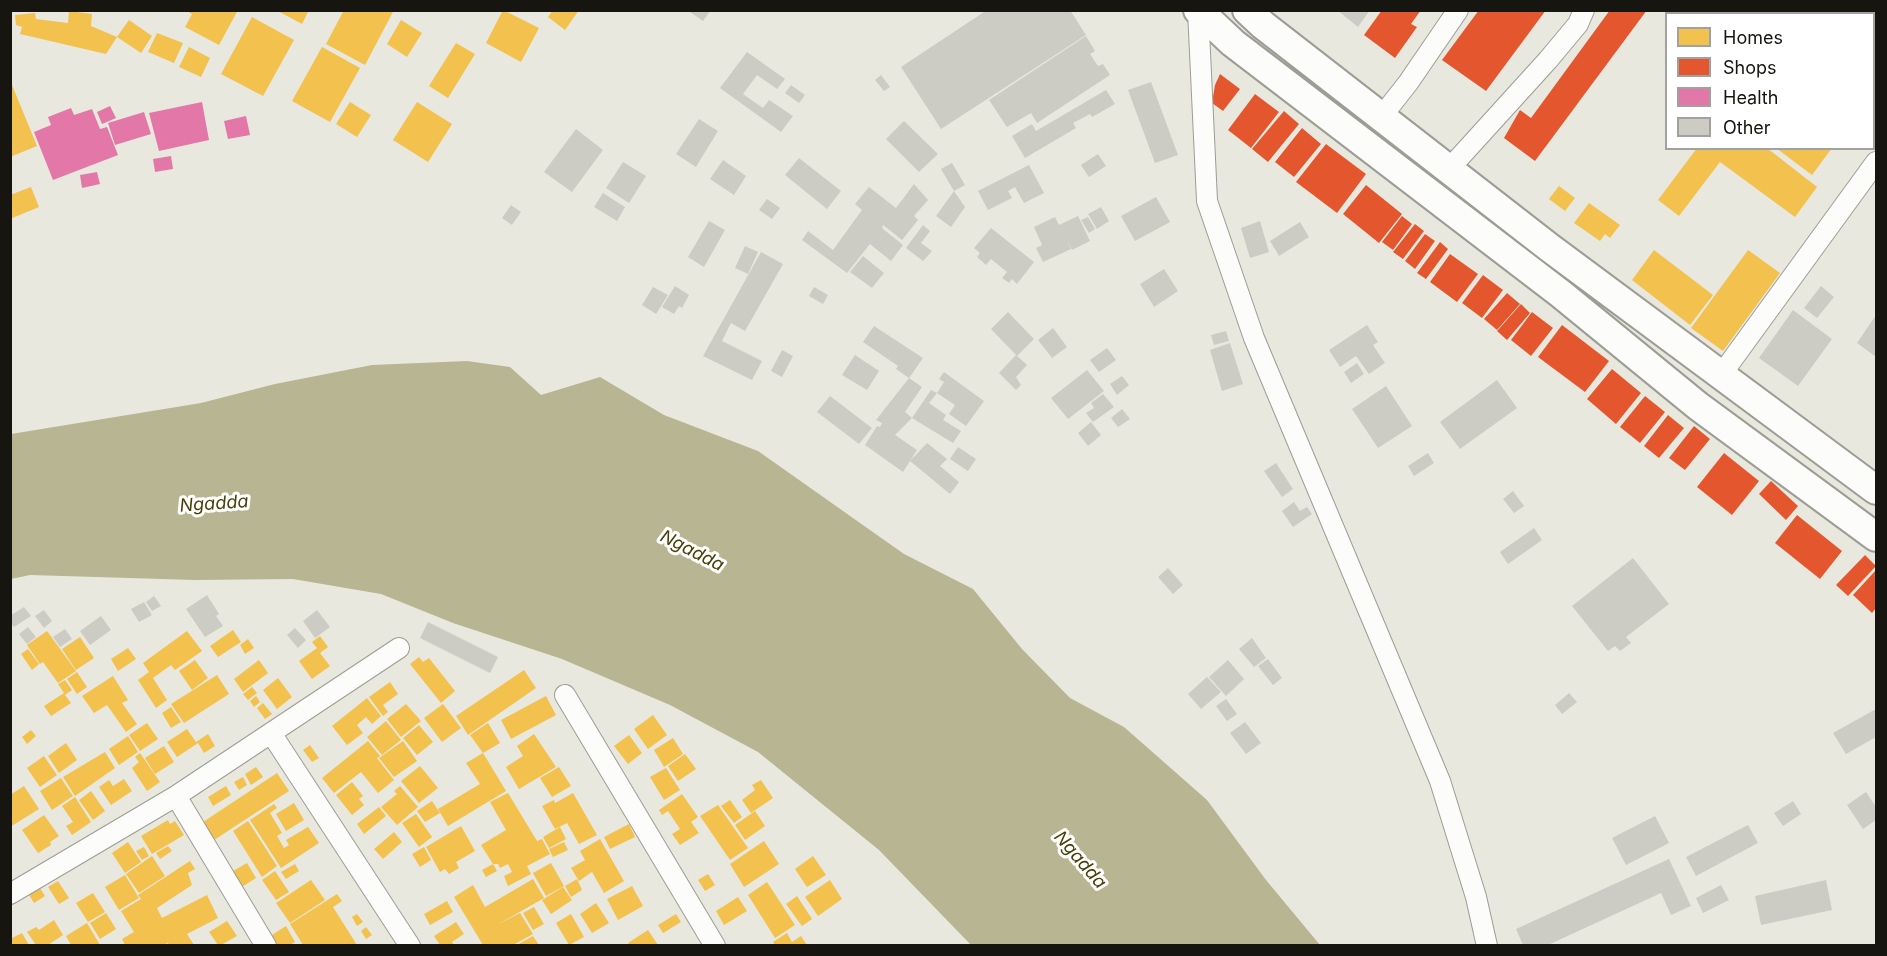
<!DOCTYPE html>
<style>
body{margin:0}
#map{position:relative;width:1887px;height:956px;overflow:hidden;background:#e9e8de;font-family:Inter,sans-serif}
canvas{display:block}
.frame{position:absolute;inset:0;border:12px solid #16150f;pointer-events:none}
.legend{position:absolute;left:1665px;top:12px;width:210px;height:138px;box-sizing:border-box;background:#fff;border:2px solid #a2a19f;margin:0;padding:8px 10px;list-style:none;font-size:18px;color:#16150f}
.legend li{display:flex;align-items:center;gap:12px;height:30px}
.legend b{width:30px;border:2px solid #a2a19f}
</style>
<div id="map">
<canvas width="1887" height="956"></canvas>
<div class="frame"></div>
<ul class="legend">
<li><b style="height:16px;background:#f2c14e"></b>Homes</li>
<li><b style="height:16px;background:#e4572e"></b>Shops</li>
<li><b style="height:16px;background:#e377a8"></b>Health</li>
<li><b style="height:16px;background:#ccccc4"></b>Other</li>
</ul>
</div>
<script>
const context = document.querySelector('canvas').getContext('2d');
context.lineJoin = 'round';
function paint(path, color) { context.fillStyle = color; context.fill(path, 'evenodd'); }
const toPath = rows => new Path2D(rows.map(r => 'M' + r).join(''));
function trace(path, color, width, dash) { context.strokeStyle = color; context.lineWidth = width; context.lineCap = dash ? 'butt' : 'round'; context.setLineDash(dash || []); context.stroke(path); }
function label(font, color, halo, rows, align = 'center') {
  context.font = font + ' Inter,sans-serif'; context.lineWidth = 6; context.setLineDash([]); context.textBaseline = 'middle'; context.strokeStyle = halo; context.fillStyle = color; for (const [text, x, y, turn = 0] of rows) {
    context.save(); context.translate(x, y); context.rotate((+turn || 0) * Math.PI / 180); context.textAlign = isNaN(turn) ? turn : align; if (halo) context.strokeText(text, 0, 0); context.fillText(text, 0, 0); context.restore();
  }
}
const water = toPath([
 [467,361,510,367,541,395,600,377,664,415,758,451,904,554,973,589,1022,649,1070,698,1124,727,1207,800,1266,880,1320,945,971,945,879,850,758,752,670,705,562,659,453,623,381,594,293,579,195,580,30,575,11,579,11,434,201,403,275,384,372,365]
]);
const homes = toPath([
 [185,10,238,10,219,45,185,27,192,14],
 [276,10,309,10,302,24],
 [344,10,394,10,365,65,326,44],
 [503,10,539,28,521,62,486,43],
 [553,10,579,10,565,30,548,17],
 [1803,10,1876,10,1876,51,1874,49,1874,14,1800,14],
 [69,11,92,14,91,26,117,37,129,20,152,36,141,53,117,37,106,54,20,34,22,27,16,25,15,15,35,13,36,19,68,23],
 [252,17,294,40,263,96,221,74],
 [401,20,422,33,407,57,387,44],
 [157,33,183,43,174,63,148,52],
 [456,43,475,54,448,98,429,86],
 [189,47,210,58,201,77,179,67],
 [322,47,360,68,330,122,292,101],
 [10,80,37,146,10,157],
 [350,102,371,115,357,137,336,124],
 [417,102,452,124,428,162,393,140],
 [1697,148,1767,148,1817,187,1795,217,1720,162,1679,216,1658,200],
 [1776,148,1832,148,1812,175],
 [1559,186,1575,198,1565,211,1549,199],
 [31,187,39,207,10,219,10,195],
 [1589,203,1620,225,1610,238,1605,234,1600,241,1574,223],
 [1654,250,1713,295,1690,325,1632,280],
 [1748,250,1780,273,1723,351,1691,328],
 [233,630,241,642,218,657,210,646],
 [47,631,76,671,58,683,43,662,40,664,27,645],
 [187,631,202,651,175,670,171,665,153,678,167,700,156,708,138,680,149,672,143,663],
 [320,636,328,647,320,653,330,666,312,679,299,661,317,648,312,642],
 [80,637,94,658,76,670,62,649],
 [248,639,254,648,245,654,240,645],
 [128,648,136,659,118,671,111,659],
 [28,649,39,664,32,670,21,654],
 [419,657,423,662,429,658,455,691,441,703,410,664],
 [195,660,208,678,192,690,179,671],
 [259,660,268,673,243,692,234,679],
 [524,670,536,688,468,735,456,716],
 [77,672,87,687,77,694,67,679],
 [217,675,229,694,184,723,171,704],
 [113,676,128,700,122,703,137,724,126,732,107,705,94,713,82,696],
 [278,678,292,697,277,709,263,690],
 [65,680,72,690,65,695,71,703,51,716,44,706,64,693,58,684],
 [390,682,398,694,383,705,388,712,383,716,369,697],
 [252,687,257,693,248,700,243,694],
 [256,696,260,702,254,707,250,701],
 [546,696,556,715,511,739,501,720],
 [367,698,381,716,372,724,366,717,357,725,363,733,347,745,332,726],
 [263,703,272,714,265,719,257,708],
 [406,704,421,721,401,737,387,719],
 [443,704,461,728,442,742,424,718],
 [171,707,181,722,171,728,162,713],
 [653,715,667,735,648,749,634,729],
 [386,721,401,740,382,755,367,737],
 [147,723,158,739,140,751,129,735],
 [488,723,500,743,483,753,506,791,448,826,438,809,480,784,466,763,483,753,470,735],
 [419,725,433,742,417,755,403,738],
 [187,729,196,742,208,734,215,746,204,753,198,743,177,757,167,742],
 [31,730,36,736,27,744,22,737],
 [534,734,556,767,519,789,506,767,523,756,517,746],
 [629,735,642,753,628,764,614,746],
 [128,736,138,752,119,765,109,749],
 [673,738,683,754,664,767,654,750],
 [368,741,380,756,377,758,394,780,378,793,361,772,334,793,322,778],
 [403,741,417,761,394,777,379,758],
 [66,743,77,760,59,773,48,756],
 [310,745,319,758,312,762,303,750],
 [164,746,174,762,155,774,145,758],
 [105,752,115,768,75,796,63,777],
 [140,753,160,782,147,791,132,768,139,762,135,757],
 [685,754,696,769,678,781,668,766],
 [44,756,57,775,40,787,27,768],
 [420,766,438,788,419,803,401,781],
 [256,767,263,777,251,785,245,774],
 [559,767,571,786,552,797,540,778],
 [666,768,680,790,664,800,650,777],
 [277,773,289,791,208,844,197,826],
 [243,777,247,785,239,790,234,782],
 [61,778,73,796,52,810,40,791],
 [124,779,132,791,111,805,99,787,109,780,113,786],
 [761,780,773,798,751,813,742,800,755,790,752,785],
 [352,782,363,796,359,799,364,805,352,815,336,795],
 [24,786,39,809,10,827,10,795],
 [226,786,231,795,213,806,208,797],
 [400,786,418,807,397,825,381,807,397,794,394,791],
 [91,791,105,811,93,820,79,800],
 [508,793,537,841,542,839,550,854,527,866,531,874,508,886,504,876,512,872,508,864,500,868,498,864,493,864,481,845,506,830,490,802],
 [573,793,597,835,579,844,567,823,555,829,542,806,554,800,555,803],
 [682,794,698,817,691,822,699,833,680,845,672,834,680,829,668,811,662,815,659,810],
 [75,797,91,822,72,835,66,826,73,822,62,806],
 [730,800,742,817,734,823,721,806],
 [432,801,440,813,425,822,417,811],
 [294,803,304,820,286,831,276,814],
 [274,804,277,808,270,813,282,833,277,836,284,848,289,845,286,840,308,827,319,843,281,868,250,820],
 [718,805,748,848,730,860,700,816],
 [379,807,386,816,364,834,357,824],
 [755,811,765,826,745,840,735,825],
 [416,814,432,837,419,847,402,823],
 [44,815,59,836,50,842,51,845,38,853,22,830],
 [168,820,170,824,175,821,184,835,152,854,141,836],
 [248,821,277,866,262,877,233,831],
 [629,824,635,837,610,849,604,837],
 [461,826,475,851,456,862,459,868,449,874,445,869,440,872,426,847],
 [560,827,566,839,549,848,543,837],
 [394,832,402,842,383,859,374,849],
 [600,839,624,881,604,893,592,872,579,881,571,868,585,860,580,851],
 [764,841,779,864,744,887,730,864],
 [128,842,141,862,125,873,112,853],
 [564,842,568,850,553,857,549,849],
 [168,846,172,851,160,859,156,853],
 [144,847,149,856,142,860,136,851],
 [424,847,431,860,420,867,412,854],
 [152,856,165,876,139,893,126,874],
 [813,856,826,875,807,887,795,869],
 [190,861,195,869,188,873,192,885,157,908,162,918,207,895,218,918,187,934,194,945,169,945,168,943,163,945,125,945,122,939,134,932,121,911,141,899,138,895],
 [247,863,256,878,237,890,228,874],
 [551,863,564,886,546,896,533,873],
 [295,864,299,871,286,879,281,872],
 [493,864,497,871,486,877,482,870],
 [275,871,289,892,276,900,262,880],
 [708,874,715,885,705,891,698,880],
 [125,875,139,898,119,910,105,887],
 [533,879,544,898,497,925,520,913,533,934,513,945,483,945,454,897,473,885,485,907],
 [577,879,582,890,571,897,565,886],
 [311,880,325,900,290,923,276,903],
 [830,880,842,899,818,916,805,897],
 [58,881,69,898,59,904,48,887],
 [767,882,795,925,775,938,748,895],
 [632,886,643,906,618,920,607,899],
 [563,887,572,900,551,914,542,900],
 [40,888,45,896,34,903,29,895],
 [93,893,105,912,88,922,76,903],
 [337,894,342,901,333,907,357,945,303,945,290,924],
 [797,896,812,919,802,926,786,904],
 [738,897,747,911,724,925,716,911],
 [447,901,453,912,430,925,424,914],
 [596,903,609,923,592,933,580,914],
 [534,907,544,924,533,930,523,913],
 [106,913,116,929,100,939,90,923],
 [357,914,363,922,357,926,352,917],
 [571,914,584,937,569,945,556,923],
 [676,914,681,922,663,933,658,925],
 [54,920,63,935,48,945,36,945,27,932,36,927,39,930],
 [227,921,237,936,221,945,218,945,209,932],
 [456,922,464,934,452,942,454,945,440,945,434,936],
 [87,923,100,945,71,945,66,936],
 [286,926,295,942,290,945,271,945,267,938],
 [366,927,372,935,366,939,361,931],
 [648,930,658,945,630,945,628,943],
 [22,933,29,945,10,945,10,939],
 [787,933,792,942,801,936,807,945,775,945,773,942],
 [533,936,539,945,517,945]
]);
const shops = toPath([
 [1382,10,1421,10,1411,24,1417,27,1395,58,1364,35],
 [1479,10,1546,10,1486,91,1442,60],
 [1610,10,1647,10,1535,161,1504,138,1520,110,1531,118],
 [1220,74,1240,89,1223,111,1212,103,1215,85],
 [1255,94,1279,112,1251,148,1228,130],
 [1284,111,1299,124,1268,162,1252,149],
 [1302,128,1321,144,1294,177,1275,162],
 [1326,144,1366,174,1337,213,1296,182],
 [1366,185,1402,214,1379,243,1343,214],
 [1402,216,1412,224,1393,250,1382,242],
 [1415,224,1424,231,1403,259,1393,252],
 [1425,234,1435,241,1415,269,1405,261],
 [1440,242,1448,249,1426,279,1417,273],
 [1450,254,1478,274,1457,302,1430,282],
 [1483,275,1503,290,1482,318,1462,303],
 [1507,293,1520,304,1497,330,1484,319],
 [1521,304,1530,313,1507,340,1497,331],
 [1532,312,1553,328,1531,356,1511,340],
 [1562,325,1609,361,1585,392,1538,357],
 [1612,369,1641,393,1616,424,1587,399],
 [1645,396,1665,412,1640,443,1620,427],
 [1668,415,1684,428,1659,458,1644,446],
 [1694,426,1710,439,1685,470,1669,458],
 [1724,453,1759,481,1732,515,1697,487],
 [1771,481,1798,506,1786,520,1759,494],
 [1797,515,1842,551,1820,579,1775,543],
 [1865,555,1876,566,1848,596,1836,585],
 [1876,570,1876,608,1872,613,1853,595]
]);
const health = toPath([
 [202,102,209,140,159,151,149,113],
 [110,106,116,118,102,124,97,112],
 [71,108,74,115,92,109,100,129,107,127,118,155,53,180,34,132,51,125,48,117],
 [144,112,151,134,115,145,108,123],
 [246,116,250,135,228,139,224,121],
 [171,156,173,169,155,172,153,159],
 [97,172,100,184,82,188,80,175]
]);
const building = toPath([
 [687,10,711,10,703,21],
 [987,10,1070,10,1086,35,941,129,901,67],
 [1337,10,1370,10,1358,27],
 [1086,36,1095,51,1090,54,1098,66,1103,64,1110,75,1037,123,1031,113,1007,127,989,100],
 [747,52,785,79,777,89,757,75,743,94,763,108,769,100,793,116,781,132,720,88],
 [881,75,890,87,884,91,875,80],
 [1151,82,1178,155,1155,163,1128,90],
 [791,85,805,95,799,103,785,93],
 [1106,90,1115,104,1092,117,1090,114,1073,123,1076,128,1025,158,1012,136,1032,124,1036,131],
 [699,119,718,131,696,167,676,154],
 [904,121,938,154,919,172,886,139],
 [576,129,603,150,572,192,544,172],
 [1098,154,1106,166,1089,177,1081,165],
 [799,158,841,191,827,209,785,175],
 [723,160,746,176,734,195,710,179],
 [623,162,646,176,629,203,606,188],
 [952,163,965,185,954,191,941,169],
 [1029,165,1044,193,1024,203,1015,187,1008,191,1012,198,988,210,978,191],
 [914,184,928,200,914,216,918,220,902,240,883,225,882,228,903,245,891,261,870,244,847,273,802,240,808,231,833,250,862,210,855,204,869,187,896,208],
 [954,191,965,207,951,227,936,216],
 [603,193,625,207,617,221,594,207],
 [1156,197,1170,222,1135,241,1121,216],
 [767,199,780,208,772,219,759,210],
 [511,205,521,212,512,225,502,218],
 [1101,207,1109,221,1097,229,1088,214],
 [1078,216,1090,241,1072,250,1066,238,1071,249,1043,262,1036,248,1042,245,1034,227,1055,217,1059,225],
 [1088,217,1095,229,1089,233,1081,220],
 [709,221,725,230,704,267,688,257],
 [1260,221,1269,252,1250,258,1241,228],
 [1300,222,1309,237,1279,256,1270,241],
 [923,225,930,231,921,243,932,251,923,261,906,248],
 [991,228,1034,262,1017,284,1012,279,1009,283,1002,278,1007,272,991,259,986,265,977,257,980,253,974,248],
 [745,246,758,252,748,274,735,268],
 [761,252,783,264,745,331,731,323,722,341,762,361,752,380,703,356],
 [863,256,884,273,872,288,850,272],
 [1164,269,1178,291,1154,307,1140,284],
 [675,286,689,295,682,308,679,306,674,314,662,307],
 [1821,286,1834,297,1817,318,1804,308],
 [653,287,668,295,656,314,642,305],
 [814,287,828,295,823,304,809,296],
 [1793,310,1832,339,1798,386,1759,358],
 [1008,312,1034,339,1017,356,991,329],
 [1876,315,1876,357,1857,343],
 [1367,325,1378,342,1373,345,1385,363,1369,374,1356,356,1340,367,1329,350],
 [874,326,923,358,909,378,896,369,898,366,863,342],
 [1053,328,1067,347,1052,358,1038,340],
 [1226,331,1229,341,1214,345,1211,335],
 [1230,343,1243,384,1222,391,1210,350],
 [1107,348,1116,360,1099,372,1090,360],
 [782,350,793,356,782,377,771,371],
 [855,355,879,371,867,390,842,375],
 [1016,355,1027,365,1016,377,1021,385,1016,390,999,373],
 [1357,363,1364,374,1351,383,1344,372],
 [1087,370,1104,391,1068,419,1051,398],
 [944,372,984,401,966,426,949,414,955,405,937,393,944,382,939,379],
 [1122,376,1129,385,1117,395,1110,384],
 [909,378,922,387,905,412,912,418,931,390,937,393,929,403,946,415,943,420,961,431,953,443,912,418,895,435,917,450,903,472,865,445,877,426,880,427,882,423,876,420],
 [1497,380,1517,408,1460,449,1440,422],
 [1386,386,1412,426,1378,448,1352,409],
 [1103,394,1114,407,1093,422,1086,413,1094,408,1091,403],
 [830,396,872,428,859,444,817,412],
 [1122,409,1130,419,1118,427,1111,418],
 [1091,422,1101,435,1088,446,1078,433],
 [927,443,947,459,940,466,959,482,950,494,910,461],
 [958,447,976,459,968,471,950,459],
 [1428,453,1434,463,1414,476,1408,466],
 [1276,463,1293,489,1282,497,1264,471],
 [1513,491,1524,506,1514,513,1503,499],
 [1294,502,1300,511,1307,507,1312,514,1293,527,1282,511],
 [1534,528,1542,540,1508,564,1500,552],
 [1633,558,1669,604,1626,637,1631,643,1620,651,1615,646,1608,651,1572,606],
 [1168,568,1183,585,1173,594,1158,577],
 [207,595,219,614,216,616,223,626,205,637,186,609],
 [154,596,161,606,152,611,146,602],
 [144,602,152,615,139,622,131,609],
 [24,607,31,616,14,627,10,622,10,616],
 [44,610,52,621,44,628,35,616],
 [317,610,330,627,315,638,303,621],
 [101,616,111,630,90,645,80,631],
 [428,622,498,657,490,673,420,638],
 [28,627,36,637,27,644,19,634],
 [295,628,306,640,298,648,287,635],
 [65,629,72,639,60,647,53,637],
 [1252,638,1266,658,1254,667,1239,649],
 [1268,659,1282,678,1273,685,1258,666],
 [1228,660,1244,679,1226,696,1209,677],
 [1207,677,1221,692,1201,709,1188,694],
 [1569,693,1577,702,1562,714,1555,705],
 [1226,699,1237,714,1227,721,1216,706],
 [1876,709,1876,737,1846,754,1833,733],
 [1245,722,1261,743,1246,754,1230,733],
 [1866,792,1876,807,1876,820,1863,829,1847,805],
 [1793,801,1801,814,1783,826,1774,813],
 [1655,816,1669,843,1626,865,1612,838],
 [1748,825,1758,843,1696,876,1686,857],
 [1669,859,1691,906,1671,915,1661,893,1548,945,1523,945,1516,929],
 [1826,880,1832,910,1761,925,1755,896],
 [1721,885,1729,900,1703,913,1696,898]
]);
const minor = toPath([
 [1198,10,1207,201,1254,338,1440,781,1476,897,1487,946],
 [1382,116,1408,83,1458,10],
 [1449,169,1548,60,1578,24,1584,10],
 [1721,375,1876,162],
 [565,695,715,946],
 [271,733,410,946],
 [176,796,266,946],
 [10,894,176,796,399,648]
]);
const secondary = toPath([
 [1198,10,1233,43,1561,294,1698,406,1876,537],
 [1247,10,1263,25,1550,248,1876,490]
]);
const waterNames = [
 ["Ngadda",214,504,-4],
 ["Ngadda",692,551,27],
 ["Ngadda",1080,860,49]
];
paint(water, '#b8b592');
paint(homes, '#f2c14e');
paint(shops, '#e4572e');
paint(health, '#e377a8');
paint(building, '#ccccc4');
trace(minor, '#9d9c95', 22);
trace(secondary, '#9d9c95', 32);
trace(minor, '#fcfcfa', 20);
trace(secondary, '#fcfcfa', 28);
label('italic 18px', '#464106', '#fff', waterNames);
</script>
